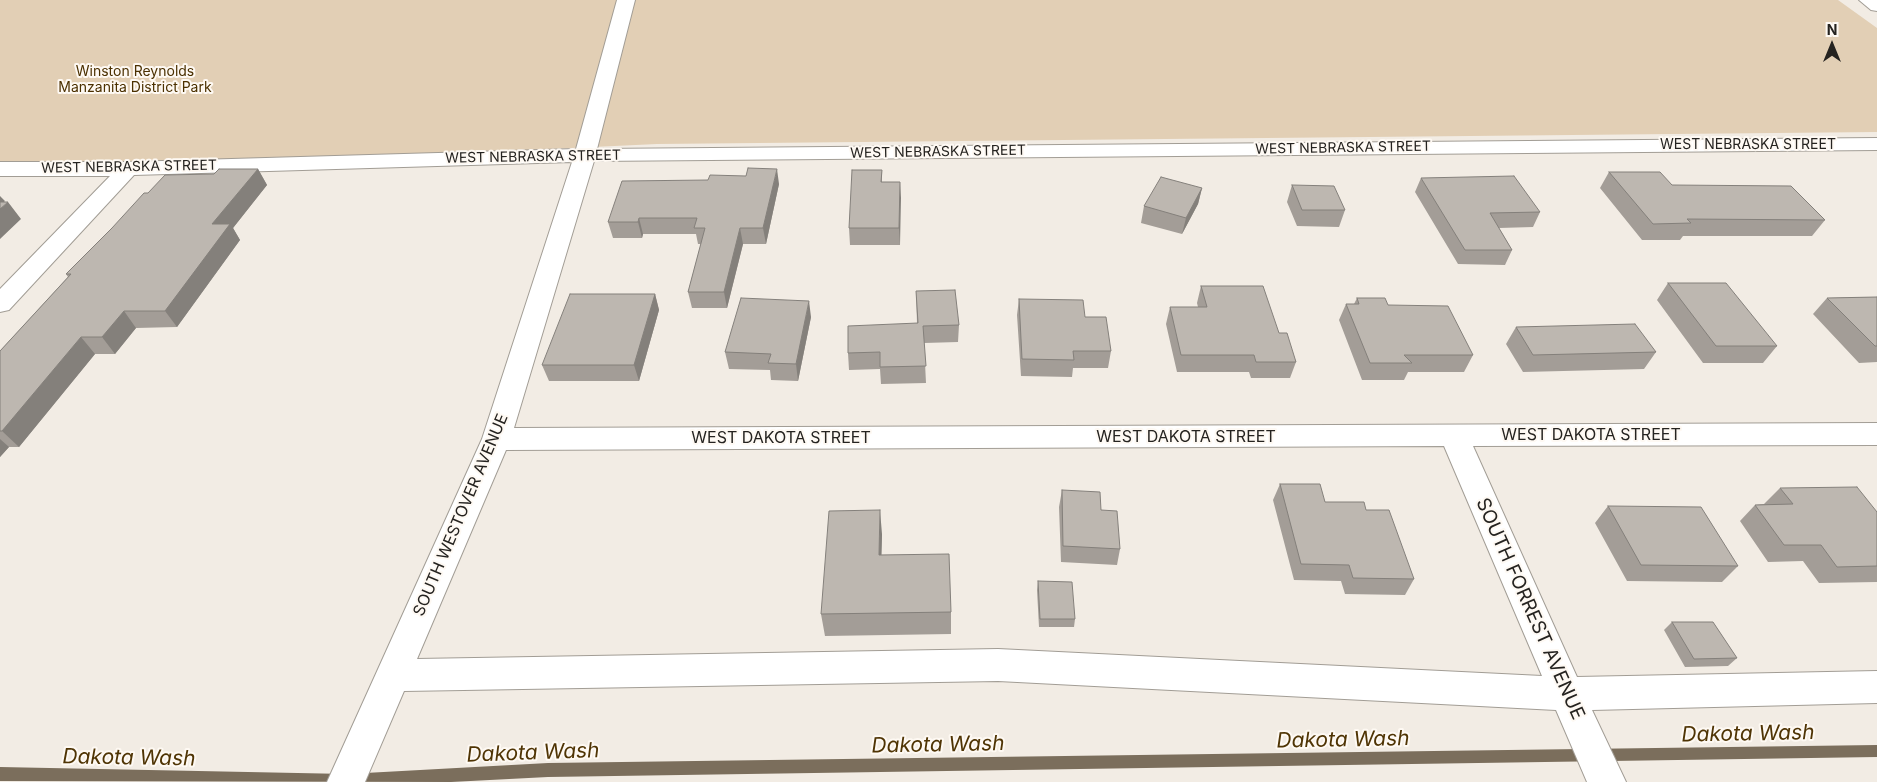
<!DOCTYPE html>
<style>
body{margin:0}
#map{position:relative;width:1877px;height:782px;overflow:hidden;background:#f2ece4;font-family:Inter,sans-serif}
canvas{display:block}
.north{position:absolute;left:1807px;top:20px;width:50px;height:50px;-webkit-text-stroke:4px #fef9f3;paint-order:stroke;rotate:0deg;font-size:14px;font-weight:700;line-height:20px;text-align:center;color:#252320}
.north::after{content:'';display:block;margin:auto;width:18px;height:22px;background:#252320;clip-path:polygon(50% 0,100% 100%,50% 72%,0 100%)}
</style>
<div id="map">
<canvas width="1877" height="782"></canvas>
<div class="north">N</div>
</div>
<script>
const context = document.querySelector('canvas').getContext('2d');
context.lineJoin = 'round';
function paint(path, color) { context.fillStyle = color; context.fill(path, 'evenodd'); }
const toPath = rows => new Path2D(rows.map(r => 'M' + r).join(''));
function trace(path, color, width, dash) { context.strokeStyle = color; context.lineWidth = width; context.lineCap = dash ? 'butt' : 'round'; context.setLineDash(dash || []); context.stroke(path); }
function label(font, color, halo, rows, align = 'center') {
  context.font = font + ' Inter,sans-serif'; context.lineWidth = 4; context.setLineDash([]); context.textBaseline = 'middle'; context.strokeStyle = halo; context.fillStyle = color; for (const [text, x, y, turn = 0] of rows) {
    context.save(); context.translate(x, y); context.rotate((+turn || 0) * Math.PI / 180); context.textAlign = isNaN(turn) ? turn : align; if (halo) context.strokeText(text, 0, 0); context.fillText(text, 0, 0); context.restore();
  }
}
const green = toPath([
 [0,0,1838,0,1877,28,1877,132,657,144,423,155,140,161,0,161]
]);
const stream = toPath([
 [1877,745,1877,757,548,777,451,782,0,781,0,767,347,774,548,763,1877,745]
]);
const minor = toPath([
 [617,0,635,0,597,149,1877,138,1877,150,594,161,514,428,1877,423,1877,445,1473,446,1577,677,1877,671,1877,703,1592,710,1626,782,1587,782,1556,710,998,681,404,691,365,782,327,782,482,439,572,162,134,175,9,310,0,312,0,289,110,176,0,176,0,162,128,162,576,149,617,0],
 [1444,446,1542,676,998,649,417,659,506,450,1444,446],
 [1859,0,1877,0,1877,11,1871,10,1859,0]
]);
const wall = toPath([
 [258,169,267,185,233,228,240,240,177,327,136,328,115,354,95,354,19,447,9,447,0,457,0,351,68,277,66,274,148,193],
 [882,170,882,182,900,182,900,245,850,245,849,228],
 [1609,172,1672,185,1825,220,1812,236,1683,236,1680,240,1642,240,1600,188],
 [1421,178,1540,212,1533,227,1499,228,1512,250,1505,265,1458,264,1415,192],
 [708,180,779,184,766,244,743,244,727,308,692,308,688,292,701,244,698,244,696,234,643,234,642,238,613,238,608,222],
 [1292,185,1345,210,1339,227,1297,226,1287,202],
 [1202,188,1198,204,1182,234,1141,223,1144,206],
 [1668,283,1777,346,1763,363,1703,363,1657,300],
 [1201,286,1279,333,1296,362,1290,378,1251,378,1249,372,1177,372,1166,324,1170,307,1198,307,1197,303],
 [916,291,959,325,958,342,924,343,926,383,881,384,880,369,849,370,848,353,917,323],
 [655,294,659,310,639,381,549,381,542,365],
 [1877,297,1877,362,1859,363,1813,314,1827,298],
 [1357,298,1388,305,1473,355,1464,372,1408,372,1404,380,1362,380,1339,320,1346,304,1354,304],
 [1019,299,1085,317,1111,351,1108,368,1073,368,1072,377,1021,376,1017,315],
 [811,317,798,381,771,380,770,370,729,369,725,352],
 [1516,327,1656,352,1644,369,1523,372,1506,344],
 [1280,484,1325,502,1366,510,1414,579,1405,595,1345,594,1341,581,1294,580,1273,500],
 [1780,488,1877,512,1877,582,1819,583,1803,561,1768,562,1740,521,1755,505,1764,504],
 [1062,490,1101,510,1120,549,1117,565,1061,562,1059,507],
 [1608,506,1738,566,1722,582,1627,581,1595,523],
 [882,534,881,555,951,612,951,634,825,636,821,614],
 [1038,581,1075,619,1074,627,1039,627,1037,590],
 [1672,622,1737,658,1728,666,1685,667,1664,630]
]);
const shadedWall = toPath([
 [258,169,267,185,233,228,240,240,177,327,165,311,212,224],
 [777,169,779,184,766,244,763,228],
 [900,182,901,198,900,245,899,228],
 [1202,188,1198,204,1182,234,1186,218],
 [0,196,5,201,0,206],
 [8,202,21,219,0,239,0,209],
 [639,218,643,234,642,238,638,222],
 [740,228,743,244,727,308,724,292],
 [655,294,659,310,639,381,634,365],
 [809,301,811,317,798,381,796,364],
 [124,311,136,328,115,354,102,337],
 [81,337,95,354,19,447,2,431],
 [0,439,9,447,0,457],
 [880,510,882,534,881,578,879,555]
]);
const building = toPath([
 [748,168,777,169,763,228,740,228,724,292,688,292,705,228,694,228,697,218,639,218,638,222,608,222,622,181,708,180,710,175,746,176,748,168],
 [219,169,258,169,212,224,230,224,165,311,124,311,102,337,81,337,2,431,0,431,0,351,71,274,66,274,112,228,144,193,148,193,165,175,214,174,219,169],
 [852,170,882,170,881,182,900,182,899,228,849,228,852,170],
 [1609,172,1660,172,1672,185,1791,186,1825,220,1687,219,1691,223,1653,224,1609,172],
 [1514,176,1540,212,1490,213,1512,250,1465,250,1421,178,1514,176],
 [1161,177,1202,188,1186,218,1144,206,1161,177],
 [1292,185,1334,186,1345,210,1302,210,1292,185],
 [0,202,8,202,0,209,0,202],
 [1668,283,1726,283,1777,346,1716,346,1668,283],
 [1201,286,1263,286,1279,333,1287,333,1296,362,1256,362,1254,355,1181,355,1170,307,1207,307,1201,286],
 [955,290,959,325,923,326,926,366,880,367,880,352,848,353,848,326,918,323,916,291,955,290],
 [570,294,655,294,634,365,542,365,570,294],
 [1877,297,1877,346,1875,346,1827,298,1877,297],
 [741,298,809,301,796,364,768,363,771,354,725,352,741,298],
 [1357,298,1385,298,1388,305,1448,306,1473,355,1404,355,1412,363,1370,363,1346,304,1359,304,1357,298],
 [1019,299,1083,300,1085,317,1106,317,1111,351,1073,351,1074,360,1022,359,1019,299],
 [1635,324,1656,352,1533,355,1516,327,1635,324],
 [1280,484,1320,484,1325,502,1364,502,1366,510,1389,510,1414,579,1353,578,1349,565,1301,564,1280,484],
 [1857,487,1877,512,1877,566,1837,567,1821,545,1784,545,1755,505,1793,504,1780,488,1857,487],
 [1062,490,1100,492,1101,510,1117,511,1120,549,1063,546,1062,490],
 [1608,506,1701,507,1738,566,1641,565,1608,506],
 [880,510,879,555,949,554,951,612,821,614,829,511,880,510],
 [1038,581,1072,582,1075,619,1040,619,1038,581],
 [1672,622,1713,622,1737,658,1694,659,1672,622]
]);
const farParknames = [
 ["Winston Reynolds",135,72],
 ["Manzanita District Park",135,88]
];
const farStreetnames = [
 ["WEST NEBRASKA STREET",1748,145],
 ["WEST NEBRASKA STREET",1343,148,-1],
 ["WEST NEBRASKA STREET",938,152,-1],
 ["WEST NEBRASKA STREET",533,157,-1],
 ["WEST NEBRASKA STREET",129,167,-1]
];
const streetNames = [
 ["WEST DAKOTA STREET",1591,435],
 ["WEST DAKOTA STREET",1186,437],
 ["WEST DAKOTA STREET",781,438],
 ["SOUTH WESTOVER AVENUE",461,515,-67]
];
const nearStreetnames = [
 ["SOUTH FORREST AVENUE",1530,609,66]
];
const nearWaternames = [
 ["Dakota Wash",1748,734,-1],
 ["Dakota Wash",1343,740,-1],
 ["Dakota Wash",938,745,-1],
 ["Dakota Wash",533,753,-2],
 ["Dakota Wash",129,758,1]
];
paint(green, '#e2cfb5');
paint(stream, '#7b6e5c');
trace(minor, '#a29d95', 2);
paint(minor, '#fff');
paint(wall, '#a39d97');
paint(shadedWall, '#84807b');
paint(building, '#bdb7b0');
trace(building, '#84807b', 1);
label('14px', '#4b3000', '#fef9f3', farParknames);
label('14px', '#252320', '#fef9f3', farStreetnames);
label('16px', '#252320', '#fef9f3', streetNames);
label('19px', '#252320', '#fef9f3', nearStreetnames);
label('italic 21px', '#4f3404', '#fef9f3', nearWaternames);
</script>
